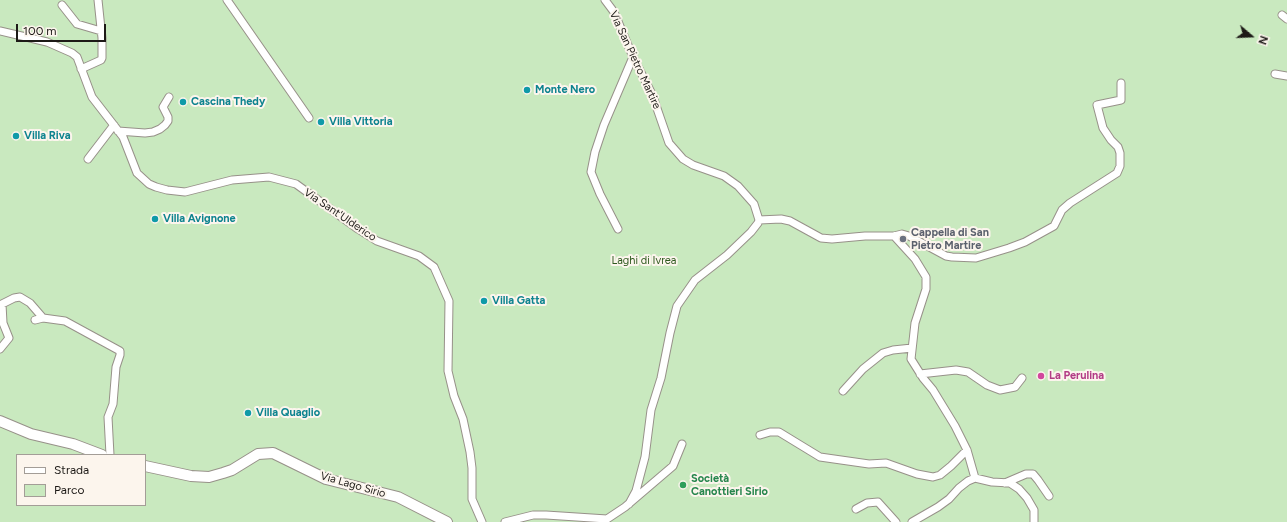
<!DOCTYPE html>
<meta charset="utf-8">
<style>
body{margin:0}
#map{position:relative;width:1287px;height:522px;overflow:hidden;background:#fcf5ed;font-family:Figtree,sans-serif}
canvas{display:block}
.legend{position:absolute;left:16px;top:454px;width:130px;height:52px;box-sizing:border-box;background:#fcf5ed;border:1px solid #a39d97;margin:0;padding:5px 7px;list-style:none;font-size:12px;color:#1d1a17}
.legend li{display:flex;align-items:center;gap:8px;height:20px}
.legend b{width:20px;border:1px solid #a39d97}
.north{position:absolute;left:1231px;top:16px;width:40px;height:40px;-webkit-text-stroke:3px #fcf5ed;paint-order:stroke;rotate:109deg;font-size:11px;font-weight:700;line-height:16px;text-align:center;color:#1d1a17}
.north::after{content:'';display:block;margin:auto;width:14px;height:18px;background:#1d1a17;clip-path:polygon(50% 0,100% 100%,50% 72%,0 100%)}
.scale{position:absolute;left:16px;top:24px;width:90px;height:18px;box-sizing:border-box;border:2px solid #1d1a17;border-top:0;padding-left:5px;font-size:12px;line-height:14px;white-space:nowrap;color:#1d1a17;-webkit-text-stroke:3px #fcf5ed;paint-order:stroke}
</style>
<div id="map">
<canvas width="1287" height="522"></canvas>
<ul class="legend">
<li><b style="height:5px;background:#fff"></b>Strada</li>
<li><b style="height:11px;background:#c9e9bf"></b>Parco</li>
</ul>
<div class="north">N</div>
<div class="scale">100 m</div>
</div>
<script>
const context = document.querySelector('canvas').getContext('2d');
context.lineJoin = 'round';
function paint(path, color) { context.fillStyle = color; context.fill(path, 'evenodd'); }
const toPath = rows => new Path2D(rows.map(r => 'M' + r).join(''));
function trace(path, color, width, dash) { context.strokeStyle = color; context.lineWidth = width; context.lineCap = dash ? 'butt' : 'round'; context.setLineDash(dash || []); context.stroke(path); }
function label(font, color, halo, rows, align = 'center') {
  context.font = font + ' Figtree,sans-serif'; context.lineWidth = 4; context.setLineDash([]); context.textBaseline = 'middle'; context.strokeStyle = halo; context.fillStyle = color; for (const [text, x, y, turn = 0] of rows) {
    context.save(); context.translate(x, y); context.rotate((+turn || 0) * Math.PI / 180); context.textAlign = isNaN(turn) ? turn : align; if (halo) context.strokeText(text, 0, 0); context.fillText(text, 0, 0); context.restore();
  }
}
const green = toPath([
 [0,0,1287,0,1287,522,0,522],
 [17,455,145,455,145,505,17,505]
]);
const street = toPath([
 [227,0,309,118],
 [605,0,614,12,633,57,652,94,669,143,683,159,693,165,724,176,738,186,754,204,759,220,758,223,751,232,727,255,695,280,677,306,670,333,661,378,651,410,645,457,636,491,629,504],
 [62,5,77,24,101,31],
 [1282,15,1287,19],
 [0,31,47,42,72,53,77,57,92,97,123,137,137,173,149,184,156,187,167,190,185,192,232,180,269,177,296,184,358,229,377,241,419,256,434,267,449,301,448,371,454,396,463,419,470,452,472,468,472,499,482,522],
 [81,69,101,60,102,58,102,38,98,0],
 [1275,74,1287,76],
 [118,131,145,133,153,132,160,129,165,125,168,121,168,117,163,107,169,97],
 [88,159,114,125],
 [759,220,781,219,790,221,821,238,832,239,865,236,894,236,902,234,909,236,946,256,952,257,976,258,1009,248,1025,242,1054,226,1062,210,1070,203,1117,173,1120,166,1120,153,1118,147,1111,140,1103,128,1097,105,1121,100,1121,83],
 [618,229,600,194,591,172,595,152,604,125,633,57],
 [894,236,915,259,926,277,926,289,915,323,911,359,923,378,933,390,955,426,967,450,975,478],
 [0,305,14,298,20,297,30,303,43,318,65,321,120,351,120,355,116,367,113,404,108,417,110,455],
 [35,320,43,318],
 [0,349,9,338,3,323,2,304],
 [920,374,956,370,968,372,987,385,1000,390,1015,387,1022,378],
 [843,391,863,369,883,353,893,350,912,348],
 [760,435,770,432,779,432,820,457,869,464,886,463,917,474,933,477,940,475,951,466,967,450],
 [1005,483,1026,474,1033,474,1038,480,1049,496],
 [856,509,867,503,878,502,896,522],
 [505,522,533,515,546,515,607,519,625,507,673,466,682,444],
 [912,522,938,507,949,499,959,488,968,481,975,478,992,482,1010,483,1019,489,1027,498,1034,510,1034,522]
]);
const secondary = toPath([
 [0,421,31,434,73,444,102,455],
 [145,466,191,476,209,477,223,473,232,470,258,454,273,453,326,479,398,497,447,522]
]);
const markers = [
 [527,90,4,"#0f9aa8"],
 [183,102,4,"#0f9aa8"],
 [321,122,4,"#0f9aa8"],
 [16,136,4,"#0f9aa8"],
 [155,219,4,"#0f9aa8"],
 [903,239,4,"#6b7280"],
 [484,301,4,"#0f9aa8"],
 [1041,376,4,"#d1479c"],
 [248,413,4,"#0f9aa8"],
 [683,485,4,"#2e9e5b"]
];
const streetNames = [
 ["Via San Pietro Martire",635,60,65],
 ["Via Sant'Ulderico",340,215,34],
 ["Via Lago Sirio",353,485,16]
];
const cultureNames = [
 ["Monte Nero",535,90],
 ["Cascina Thedy",191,102],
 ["Villa Vittoria",329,122],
 ["Villa Riva",24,136],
 ["Villa Avignone",163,219],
 ["Villa Gatta",492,301],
 ["Villa Quaglio",256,413]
];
const worshipNames = [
 ["Cappella di San",911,233],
 ["Pietro Martire",911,246]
];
const parkNames = [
 ["Laghi di Ivrea",644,261]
];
const hotelNames = [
 ["La Perulina",1049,376]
];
const leisureNames = [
 ["Società",691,479],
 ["Canottieri Sirio",691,492]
];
paint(green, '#c9e9bf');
trace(street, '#979189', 9);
trace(secondary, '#979189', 12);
trace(street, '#fff', 7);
trace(secondary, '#fff', 10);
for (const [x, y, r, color] of markers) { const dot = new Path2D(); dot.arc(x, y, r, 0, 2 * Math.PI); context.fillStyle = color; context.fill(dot); trace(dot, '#fcf5ed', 1.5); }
label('11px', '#1d1a17', '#fcf5ed', streetNames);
label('bold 11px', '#0d838f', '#fcf5ed', cultureNames, 'left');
label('bold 11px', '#5b616d', '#fcf5ed', worshipNames, 'left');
label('11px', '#2e591e', '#fcf5ed', parkNames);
label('bold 11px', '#b23c85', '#fcf5ed', hotelNames, 'left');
label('bold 11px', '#27864d', '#fcf5ed', leisureNames, 'left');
</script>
